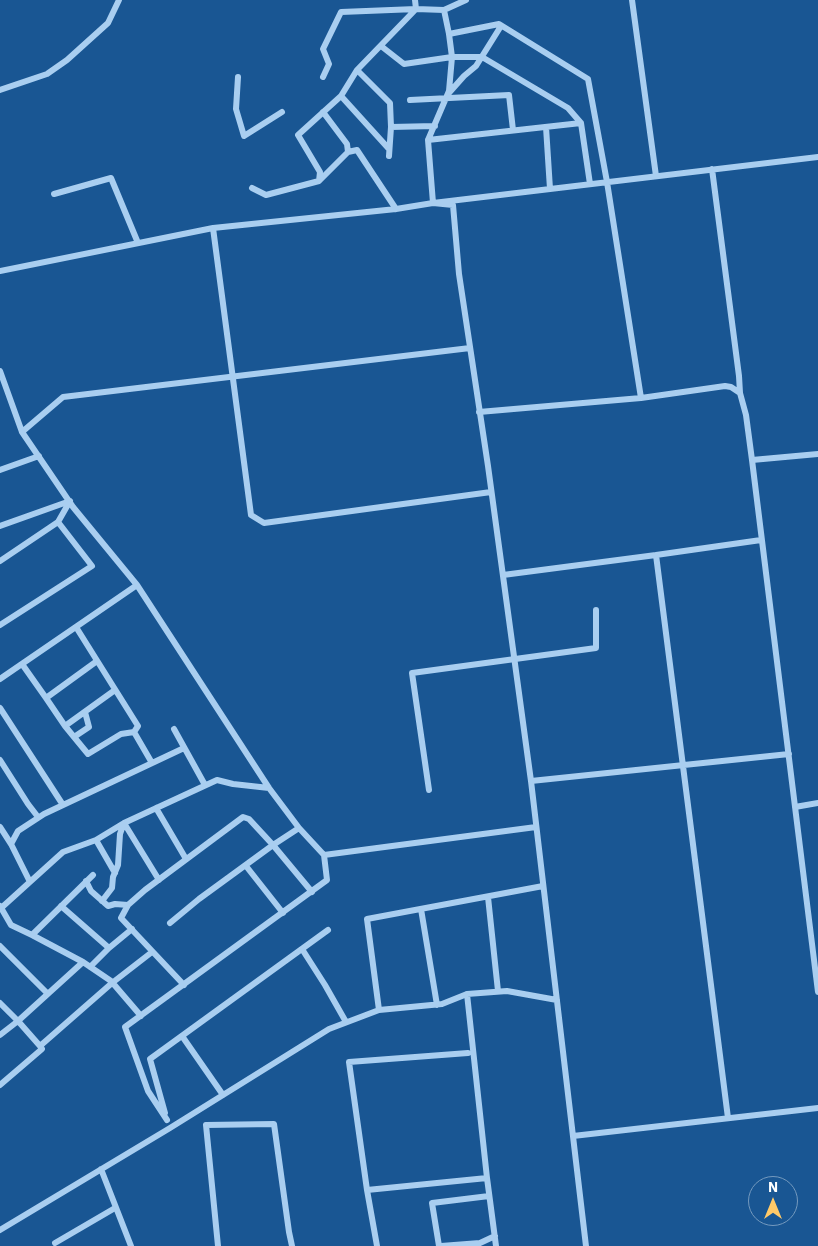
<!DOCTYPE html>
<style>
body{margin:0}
#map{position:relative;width:818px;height:1246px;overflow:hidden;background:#195693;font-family:"IBM Plex Sans",sans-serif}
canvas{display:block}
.north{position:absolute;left:748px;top:1176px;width:50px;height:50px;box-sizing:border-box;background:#195693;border:1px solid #759abe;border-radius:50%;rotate:0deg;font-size:14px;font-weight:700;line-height:20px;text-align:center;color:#fff}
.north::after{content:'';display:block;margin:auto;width:18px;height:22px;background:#ffc968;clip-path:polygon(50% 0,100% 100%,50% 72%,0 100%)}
</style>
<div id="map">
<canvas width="818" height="1246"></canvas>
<div class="north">N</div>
</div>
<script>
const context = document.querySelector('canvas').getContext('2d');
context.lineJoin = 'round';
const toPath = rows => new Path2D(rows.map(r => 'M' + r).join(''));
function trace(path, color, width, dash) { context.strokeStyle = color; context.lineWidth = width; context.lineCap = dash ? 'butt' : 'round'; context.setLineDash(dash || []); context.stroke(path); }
const minor = toPath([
 [415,0,416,9,444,10,449,34],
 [632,0,656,176],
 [444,10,466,0],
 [381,46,404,64,452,57,449,91,428,140,433,203,453,205,459,274,488,466,531,781,586,1246],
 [357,70,390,103,391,127,435,126],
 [238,77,236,109,244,136,282,112],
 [323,77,329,64,323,49,341,12,416,9],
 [0,90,47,74,67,60,108,23,119,0],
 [448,94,464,76,476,66,501,26],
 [341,96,389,149],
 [410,100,509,95,513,130],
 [323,112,347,144,348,152,357,150,396,209],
 [546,127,550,189],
 [428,140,581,123],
 [389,156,391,127],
 [712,169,739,376,740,393],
 [319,181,348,152],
 [590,184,581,123,568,108,482,57,452,57,449,34,499,24,588,79,607,182,641,398,725,386,731,387,740,393,746,415,752,460,818,992],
 [252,188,266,195,319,181,320,172,298,135,341,96,357,70,416,9],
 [54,194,111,178,138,243],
 [213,228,251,515,264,523,491,492],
 [0,271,213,228,396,209,433,203,818,157],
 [0,371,22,432,73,507,137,585,269,788,299,828,324,855,536,827],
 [479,412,641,398],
 [22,432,63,397,470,348],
 [752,460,818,454],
 [0,470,39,456],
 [0,526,70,501],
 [656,555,761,540],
 [0,561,58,522,70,501],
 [503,575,656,555,728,1118],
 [0,625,92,566,58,522],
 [22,664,46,698,97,661],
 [0,679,137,585],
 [46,698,65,726,115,690],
 [0,708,63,805],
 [65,726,74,737,89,727,85,712],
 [174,729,205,785],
 [134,732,152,763],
 [74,737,88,754,121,734,134,732,138,726,76,627],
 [0,760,28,804,38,817],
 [531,781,789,754],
 [429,790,412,673,596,648,596,610],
 [795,807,818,803],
 [156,808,186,859],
 [0,827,11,844],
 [299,828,273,845,312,892],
 [96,840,115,873],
 [246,866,283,913],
 [86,881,91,891,108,906,115,904,128,905],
 [30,882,11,844,18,831,44,814,184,748],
 [488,897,498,991],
 [102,901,112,888,113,877,118,865,120,834,124,823,159,880],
 [0,906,11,925,32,935],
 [61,906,109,948,90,967],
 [0,909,63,852,96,840,124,823,217,780,233,784,269,788],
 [421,909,437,1005],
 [170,923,199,899,273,845,249,819,243,817,145,890,128,905,121,918,184,985],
 [0,946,48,994],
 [109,948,132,929],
 [302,949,325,985,346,1022],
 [83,962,32,935,93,875],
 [467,994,442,1004,379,1010,367,919,543,886],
 [0,1003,18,1021,0,1035],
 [182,1036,223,1095],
 [40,1046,18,1021,83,962,111,981,141,1016],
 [0,1085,42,1049,40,1046,112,983,152,952],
 [165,1113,150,1059,328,930],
 [167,1120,148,1091,125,1027,327,880,324,855],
 [573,1136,818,1108],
 [101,1169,131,1246],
 [487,1178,467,994,507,991,557,1000],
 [367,1190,487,1178,496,1246],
 [0,1230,170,1128,329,1029,379,1010],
 [55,1243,115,1208],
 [218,1246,206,1125,274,1124,289,1232,292,1246],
 [377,1246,367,1190,349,1062,468,1053],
 [439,1246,432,1203,489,1196],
 [441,1246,480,1243,495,1236]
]);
trace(minor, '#a9cef0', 6);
</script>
